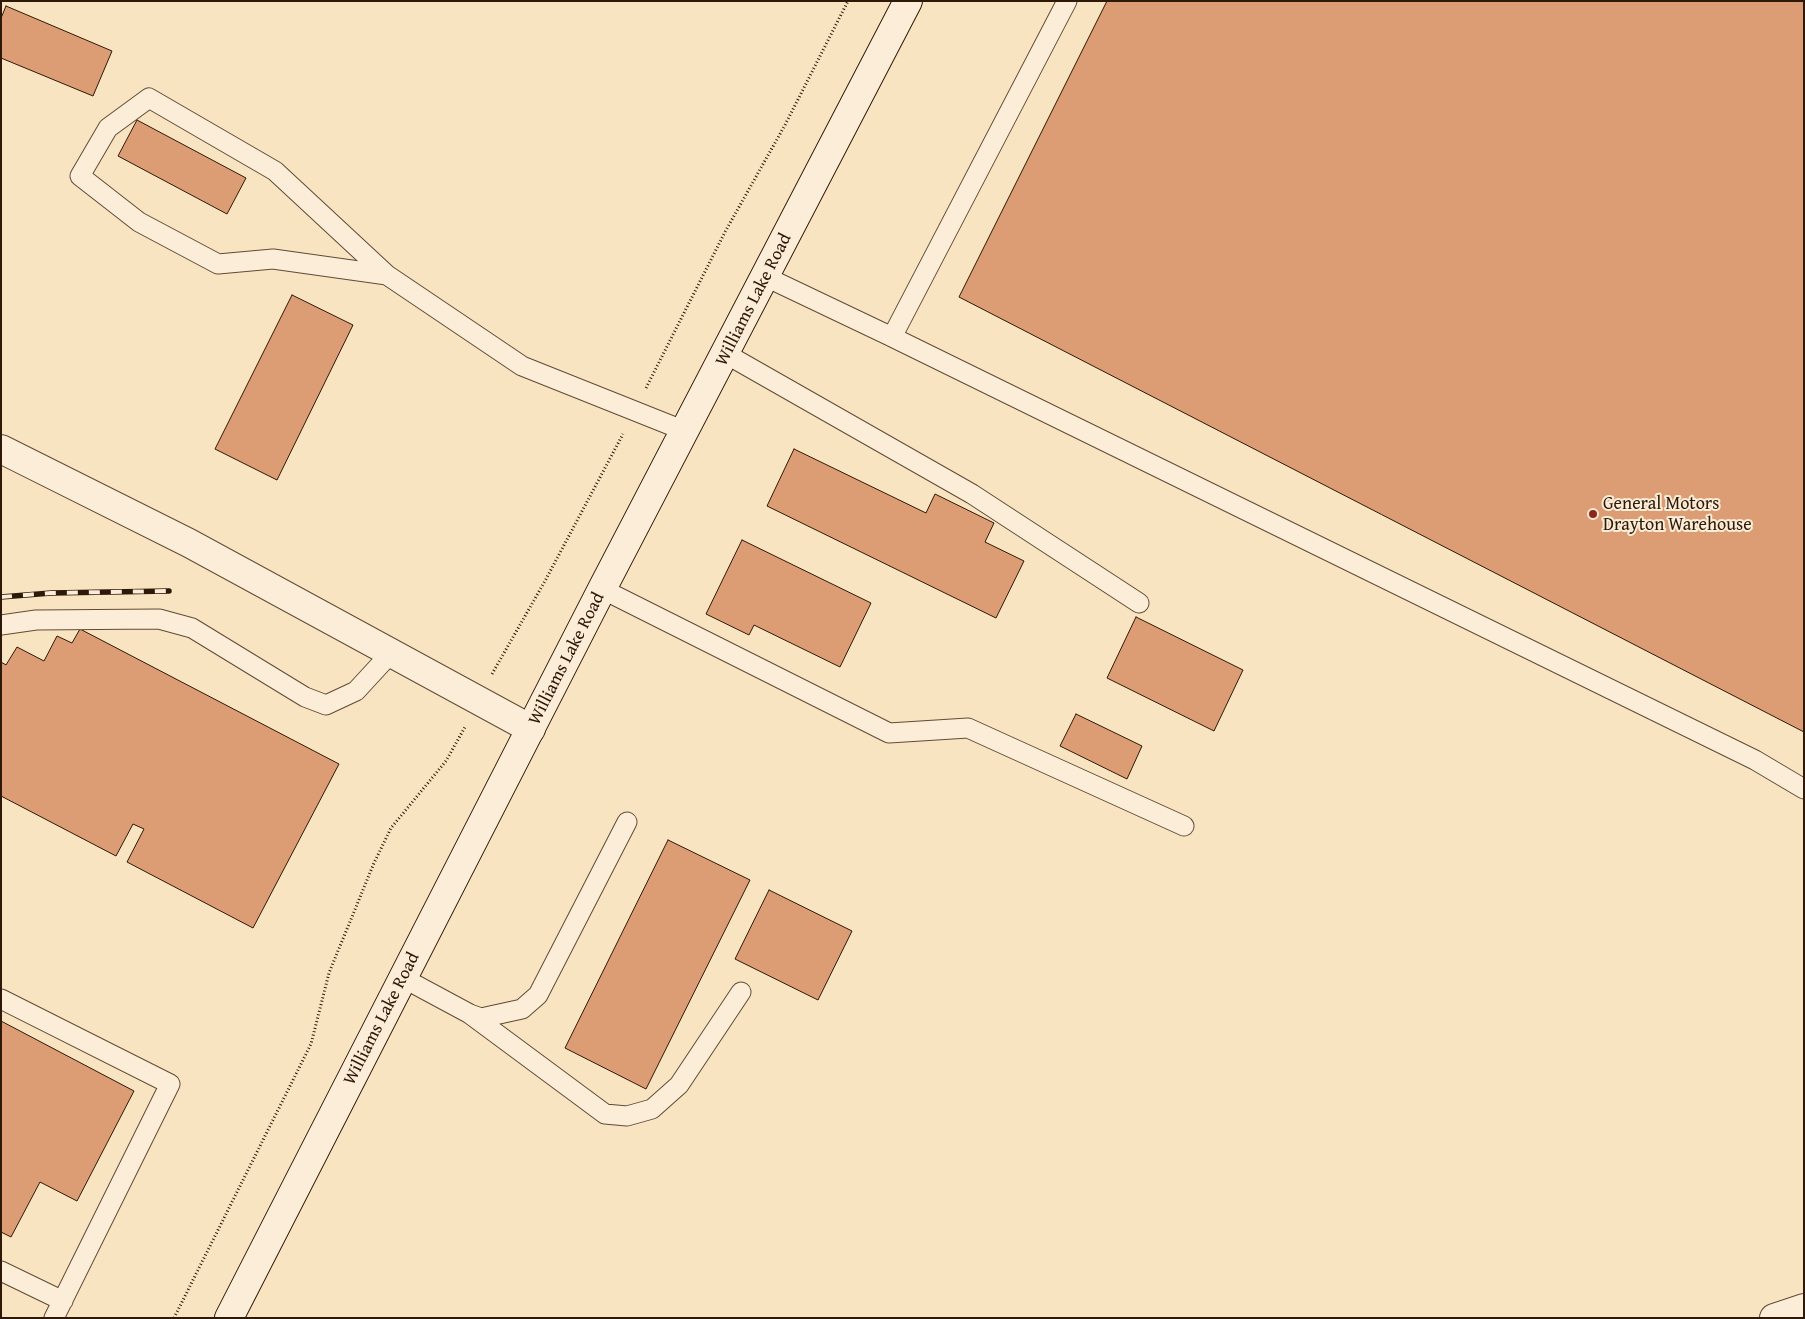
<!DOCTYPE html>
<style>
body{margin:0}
#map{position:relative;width:1805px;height:1319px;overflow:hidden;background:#f9e4c1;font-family:"Gentium Book Plus",serif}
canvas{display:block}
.frame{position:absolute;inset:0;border:2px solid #2e1807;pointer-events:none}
</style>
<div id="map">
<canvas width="1805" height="1319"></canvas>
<div class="frame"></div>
</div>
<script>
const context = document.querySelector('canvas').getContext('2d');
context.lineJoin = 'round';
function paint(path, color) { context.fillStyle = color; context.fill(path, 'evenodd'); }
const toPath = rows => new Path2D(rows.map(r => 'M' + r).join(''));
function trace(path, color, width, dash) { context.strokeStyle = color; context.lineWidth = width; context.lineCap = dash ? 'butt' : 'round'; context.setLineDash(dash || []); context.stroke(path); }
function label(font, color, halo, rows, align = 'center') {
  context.font = font + ' "Gentium Book Plus",serif'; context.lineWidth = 4; context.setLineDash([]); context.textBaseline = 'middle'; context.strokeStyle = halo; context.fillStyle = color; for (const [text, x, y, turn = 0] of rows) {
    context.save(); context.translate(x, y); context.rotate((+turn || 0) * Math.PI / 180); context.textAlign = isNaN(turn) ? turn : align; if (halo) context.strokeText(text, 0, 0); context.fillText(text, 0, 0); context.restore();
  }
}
const building = toPath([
 [1107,1,1804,1,1804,732,959,297,1107,1],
 [6,6,112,51,93,96,1,58,1,18,6,6],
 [137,120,246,178,227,214,118,156,137,120],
 [292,295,353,325,277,480,215,449,292,295],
 [794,449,926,513,935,494,994,523,985,542,1024,561,996,618,767,506,794,449],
 [742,540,871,603,840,667,754,625,749,635,706,614,742,540],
 [1136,617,1243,670,1214,731,1107,678,1136,617],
 [80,629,339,764,253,928,127,862,144,829,133,824,116,856,1,796,1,662,6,665,17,647,44,661,57,636,72,643,80,629],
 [1076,714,1142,746,1127,779,1060,746,1076,714],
 [668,840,750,880,646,1089,565,1048,668,840],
 [769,890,852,931,818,1000,735,959,769,890],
 [1,1021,134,1091,77,1201,40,1182,11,1237,1,1232,1,1021]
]);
const path = toPath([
 [646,388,725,232,785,125,848,1],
 [492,674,545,581,623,434],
 [174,1318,311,1044,329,973,374,863,391,828,446,761,465,727]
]);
const lane = toPath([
 [1067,1,892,337,1755,760,1804,789],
 [387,275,275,171,149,98,108,128,80,176,139,222,218,264,273,259,387,275,522,366,685,431],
 [766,277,892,337],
 [726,354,972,494,1139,603],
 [602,589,889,733,968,728,1184,826],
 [1,625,36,620,159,619,192,628,305,697,326,705,356,691,391,653],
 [403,978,470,1014,481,1018,522,1009,538,995,627,822],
 [1,999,170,1084,54,1318],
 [470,1014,605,1114,627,1116,652,1109,679,1085,741,992],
 [1,1271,63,1301]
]);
const street = toPath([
 [1,449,189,543,531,729],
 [1774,1318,1804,1308]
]);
const secondary = toPath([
 [229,1318,602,589,908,1]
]);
const rail = toPath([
 [1,597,51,593,169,591]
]);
const markers = [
 [1593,514,5,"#8f2418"]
];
const streetNames = [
 ["Williams Lake Road",754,300,-63],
 ["Williams Lake Road",567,659,-63],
 ["Williams Lake Road",382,1019,-63]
];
const poiNames = [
 ["General Motors",1603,504],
 ["Drayton Warehouse",1603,525]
];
paint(building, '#dd9d74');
trace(building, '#2e1807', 1);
trace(lane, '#614b36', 21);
trace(street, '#614b36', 30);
trace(secondary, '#2e1807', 30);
trace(path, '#2e1807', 3, [1, 2.5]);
trace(lane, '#fbedd7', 19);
trace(street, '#fbedd7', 28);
trace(secondary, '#fbedd7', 28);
trace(rail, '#2e1807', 5.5);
trace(rail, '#fbedd7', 4, [11]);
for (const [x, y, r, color] of markers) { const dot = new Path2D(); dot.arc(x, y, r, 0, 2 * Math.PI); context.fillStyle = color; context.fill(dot); trace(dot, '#fbedd7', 2); }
label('18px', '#2e1807', '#fbedd7', streetNames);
label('18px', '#2e1807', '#fbedd7', poiNames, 'left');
</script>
